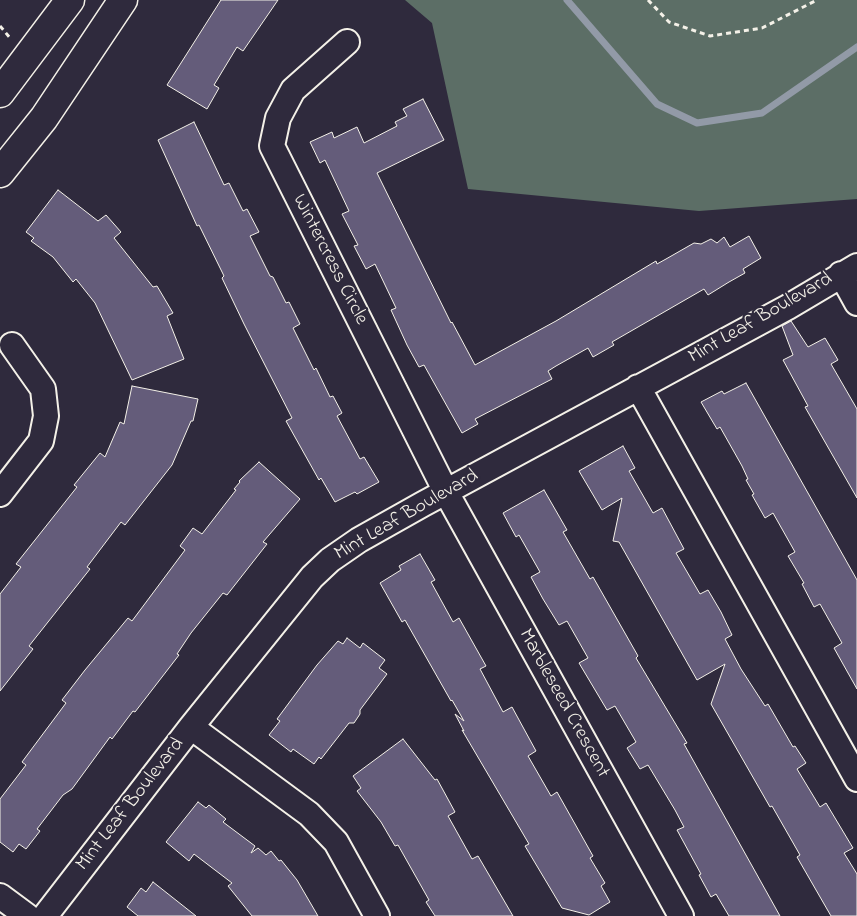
<!DOCTYPE html>
<style>
body{margin:0}
canvas{display:block;background:#2f2a3d}
</style>
<canvas width="857" height="916"></canvas>
<script>
const context = document.querySelector('canvas').getContext('2d');
context.lineJoin = 'round';
function paint(path, color) { context.fillStyle = color; context.fill(path, 'evenodd'); }
const toPath = rows => new Path2D(rows.map(r => 'M' + r).join(''));
function trace(path, color, width, dash) { context.strokeStyle = color; context.lineWidth = width; context.lineCap = dash ? 'butt' : 'round'; context.setLineDash(dash || []); context.stroke(path); }
function label(font, color, halo, rows, align = 'center') {
  context.font = font + ' "Indie Flower",sans-serif'; context.lineWidth = 4.5; context.setLineDash([]); context.textBaseline = 'middle'; context.strokeStyle = halo; context.fillStyle = color; for (const [text, x, y, turn = 0] of rows) {
    context.save(); context.translate(x, y); context.rotate((+turn || 0) * Math.PI / 180); context.textAlign = isNaN(turn) ? turn : align; if (halo) context.strokeText(text, 0, 0); context.fillText(text, 0, 0); context.restore();
  }
}
const green = toPath([
 [405,0,857,0,857,199,699,211,468,189,432,23]
]);
const stream = toPath([
 [567,0,657,104,697,123,762,113,857,47]
]);
const building = toPath([
 [221,0,278,0,243,51,237,47,214,85,219,88,207,109,167,85,221,0],
 [423,99,444,140,377,173,451,323,452,322,475,365,556,321,656,261,657,264,666,259,694,243,701,244,711,239,717,243,724,237,730,247,749,236,761,258,743,269,745,273,729,282,708,295,704,289,612,342,614,345,593,357,588,348,556,366,548,371,552,379,475,419,478,424,462,433,424,365,419,367,407,345,391,310,396,308,375,264,366,269,354,246,358,245,342,214,349,211,325,160,320,163,310,142,332,132,334,138,357,127,364,143,397,126,395,122,407,116,403,109,423,99],
 [194,122,224,185,229,183,243,211,247,209,259,232,250,236,270,276,273,277,286,303,289,302,300,324,293,328,314,370,316,368,330,397,333,396,342,413,337,416,360,459,364,457,379,482,357,494,355,492,335,502,321,478,319,480,286,421,292,418,244,324,222,278,224,276,199,225,197,226,158,140,194,122],
 [58,190,98,221,106,215,121,232,114,238,153,287,157,286,173,313,167,316,184,359,132,380,95,303,76,279,73,282,53,257,31,241,34,238,26,232,58,190],
 [791,321,808,347,825,338,838,360,831,364,857,409,857,498,805,407,808,406,783,360,793,355,782,326,791,321],
 [746,383,857,580,857,689,834,648,842,643,820,604,814,607,802,584,804,583,788,556,795,552,773,513,765,518,752,495,754,494,746,480,748,479,742,466,720,427,717,429,701,402,722,391,724,394,746,383],
 [132,386,198,399,193,421,191,421,172,465,125,525,121,522,87,567,90,569,29,646,33,649,0,691,0,594,21,567,16,564,77,487,74,485,100,453,105,457,120,422,124,424,132,386],
 [623,446,635,468,629,471,653,513,662,508,684,549,676,553,700,594,708,590,721,612,732,635,725,639,741,669,765,706,768,704,793,747,795,746,806,763,797,769,820,807,826,803,853,848,844,853,857,874,857,916,831,916,797,857,800,855,772,806,770,807,711,704,725,664,697,680,619,542,613,541,622,498,602,510,579,471,623,446],
 [259,462,300,499,263,542,267,544,227,595,223,593,191,633,177,654,179,655,135,712,133,711,112,739,110,737,72,789,63,795,37,829,40,831,26,849,19,844,13,852,0,842,0,799,26,765,22,762,66,703,62,700,85,670,128,618,132,621,185,550,180,546,193,528,202,534,236,490,234,489,240,482,239,481,259,462],
 [544,490,567,530,563,532,590,579,593,577,638,656,636,658,687,743,684,744,780,916,729,916,716,894,711,897,699,875,701,874,677,830,684,827,675,810,648,765,640,769,627,748,636,742,615,706,607,710,579,663,588,658,567,621,559,625,543,599,531,577,540,572,519,535,516,537,503,513,544,490],
 [420,554,435,580,431,582,453,622,459,618,486,666,480,669,503,712,512,707,536,751,528,756,551,796,557,792,593,856,590,858,605,883,601,886,610,902,589,915,562,908,525,846,529,844,462,730,464,731,455,714,464,721,452,700,451,701,405,620,402,622,380,583,401,570,399,566,420,554],
 [347,638,360,648,363,643,385,660,379,668,387,674,360,710,360,714,354,723,349,723,321,759,319,757,314,764,293,749,291,752,269,735,280,721,277,719,317,665,338,641,343,644,347,638],
 [403,739,435,780,437,779,455,812,448,816,472,859,478,856,513,916,435,916,426,902,429,900,398,845,395,846,381,822,357,791,361,788,353,776,403,739],
 [198,802,206,808,209,805,226,819,223,822,255,846,251,853,258,848,266,855,271,851,279,861,281,860,297,880,318,916,252,916,228,886,232,883,194,854,189,861,166,842,198,802],
 [153,882,196,916,138,916,127,907,141,888,146,892,153,882]
]);
const path = toPath([
 [648,0,669,22,710,36,762,28,817,0],
 [0,26,11,39]
]);
const street = toPath([
 [347,42,293,90,278,118,272,146,446,492,681,916],
 [841,274,857,303],
 [638,387,857,779],
 [0,494,41,441,46,416,43,389,12,345],
 [191,727,309,814,336,842,377,916],
 [0,896,27,916],
 [45,916,191,727,312,577,330,560,359,540,423,504,788,307,857,266]
]);
const secondary = toPath([
 [0,93,70,0],
 [0,173,44,118,123,0]
]);
const streetNames = [
 ["Wintercress Circle",329,260,63],
 ["Mint Leaf Boulevard",761,319,-30],
 ["Mint Leaf Boulevard",407,516,-30],
 ["Marbleseed Crescent",563,704,61],
 ["Mint Leaf Boulevard",131,805,-52]
];
paint(green, '#5c6e66');
trace(stream, '#929aa7', 7);
paint(building, '#645c7a');
trace(building, '#f4f1e8', 1);
trace(street, '#f4f1e8', 28);
trace(secondary, '#f4f1e8', 31);
trace(path, '#f4f1e8', 3, [5, 4]);
trace(street, '#2f2a3d', 24);
trace(secondary, '#2f2a3d', 28);
label('20px', '#f4f1e8', '#2f2a3d', streetNames);
</script>
